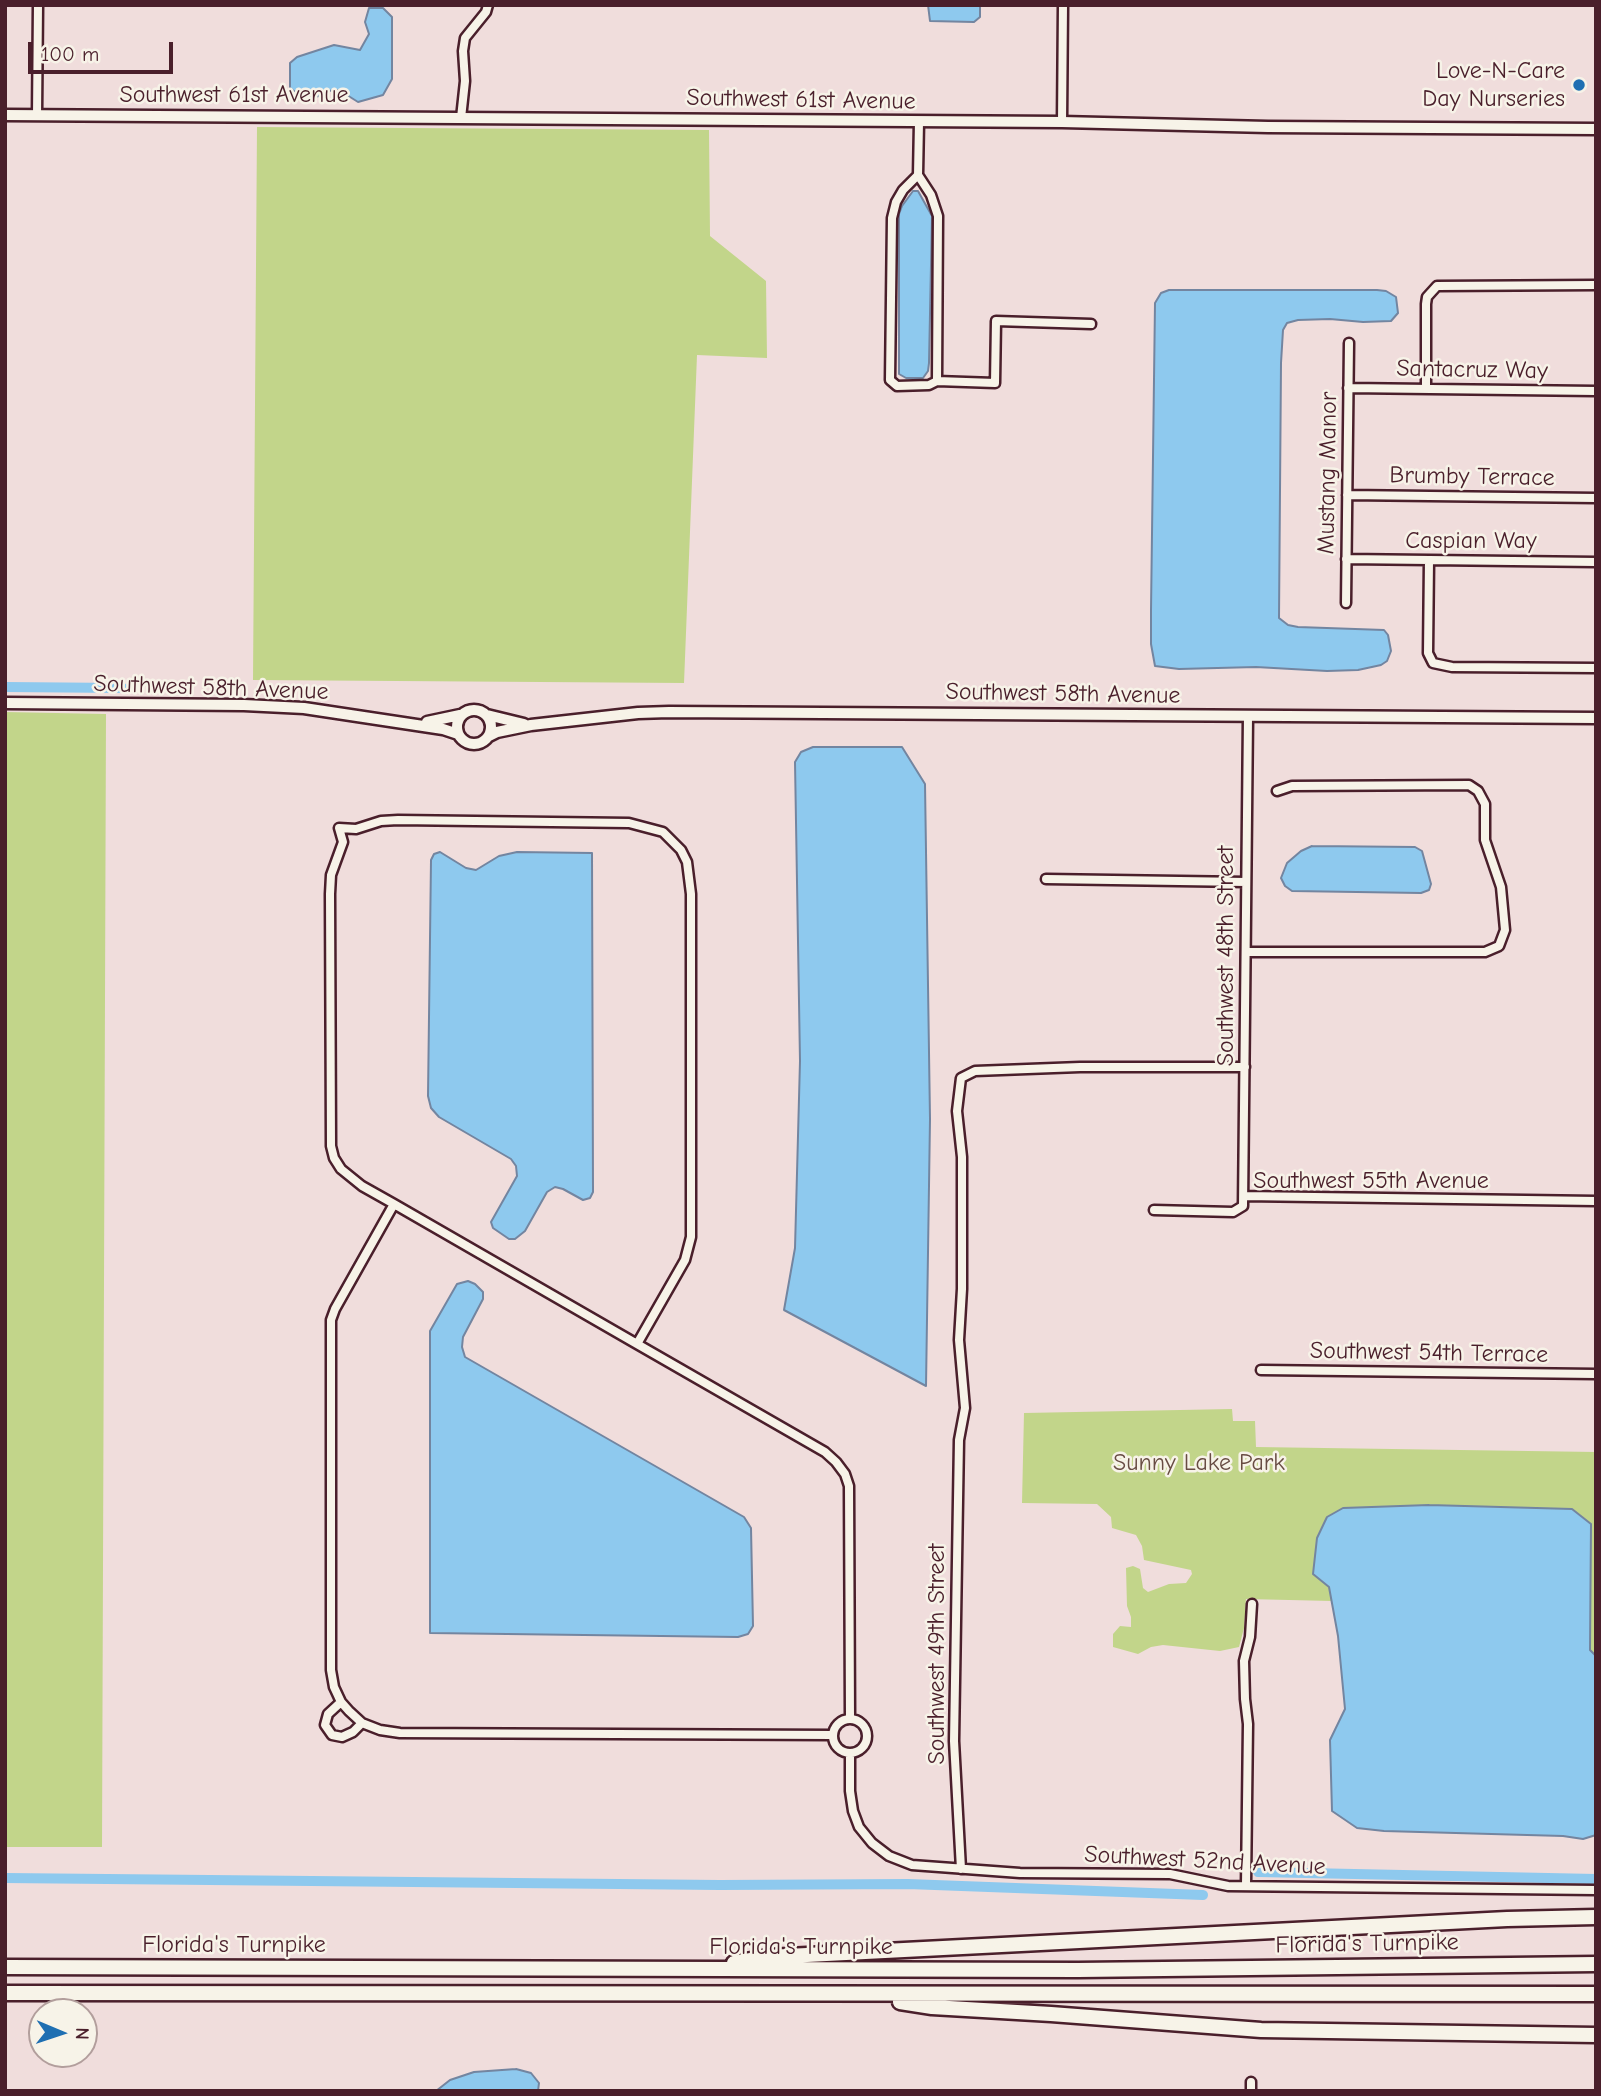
<!DOCTYPE html>
<style>
body{margin:0}
#map{position:relative;width:1601px;height:2096px;overflow:hidden;background:#f0dddc;font-family:"Comic Neue",sans-serif}
canvas{display:block}
.frame{position:absolute;inset:0;border:7px solid #4a1f2b;pointer-events:none}
.north{position:absolute;left:28px;top:1998px;width:70px;height:70px;box-sizing:border-box;background:#f7f3e8;border:2px solid #b29e9c;border-radius:50%;rotate:92deg;font-size:19px;font-weight:700;line-height:28px;text-align:center;color:#4a1f2b}
.north::after{content:'';display:block;margin:auto;width:24px;height:32px;background:#1f6fb2;clip-path:polygon(50% 0,100% 100%,50% 72%,0 100%)}
.scale{position:absolute;left:28px;top:42px;width:145px;height:32px;box-sizing:border-box;border:4px solid #4a1f2b;border-top:0;padding-left:9px;font-size:21px;line-height:24px;white-space:nowrap;color:#4a1f2b;-webkit-text-stroke:5px #f7f3e8;paint-order:stroke}
</style>
<div id="map">
<canvas width="1601" height="2096"></canvas>
<div class="frame"></div>
<div class="north">N</div>
<div class="scale">100 m</div>
</div>
<script>
const context = document.querySelector('canvas').getContext('2d');
context.lineJoin = 'round';
function paint(path, color) { context.fillStyle = color; context.fill(path, 'evenodd'); }
const toPath = rows => new Path2D(rows.map(r => 'M' + r).join(''));
function trace(path, color, width, dash) { context.strokeStyle = color; context.lineWidth = width; context.lineCap = dash ? 'butt' : 'round'; context.setLineDash(dash || []); context.stroke(path); }
function label(font, color, halo, rows, align = 'center') {
  context.font = font + ' "Comic Neue",sans-serif'; context.lineWidth = 5; context.setLineDash([]); context.textBaseline = 'middle'; context.strokeStyle = halo; context.fillStyle = color; for (const [text, x, y, turn = 0] of rows) {
    context.save(); context.translate(x, y); context.rotate((+turn || 0) * Math.PI / 180); context.textAlign = isNaN(turn) ? turn : align; if (halo) context.strokeText(text, 0, 0); context.fillText(text, 0, 0); context.restore();
  }
}
const green = toPath([
 [257,127,709,130,710,236,766,281,767,358,697,355,684,683,253,680],
 [5,712,106,714,102,1847,5,1847],
 [1232,1409,1233,1421,1255,1421,1256,1447,1596,1452,1596,1655,1590,1650,1591,1524,1572,1509,1429,1505,1343,1508,1327,1517,1317,1538,1313,1574,1329,1586,1332,1601,1246,1599,1244,1628,1239,1647,1220,1651,1163,1645,1151,1647,1138,1654,1113,1647,1113,1634,1120,1626,1131,1627,1131,1617,1127,1606,1126,1568,1133,1566,1140,1569,1143,1588,1148,1592,1169,1584,1186,1583,1192,1574,1191,1570,1144,1560,1142,1546,1136,1535,1112,1528,1111,1517,1097,1504,1022,1503,1024,1413]
]);
const water = toPath([
 [928,5,980,5,980,17,974,22,930,21,928,5],
 [369,8,383,8,392,17,392,79,383,95,358,102,339,90,327,91,320,96,303,98,290,88,290,63,297,57,334,45,360,50,369,34,365,22,369,8],
 [913,191,918,191,932,216,929,363,928,371,923,378,906,378,899,374,899,214,902,206,913,191],
 [1169,290,1377,290,1386,291,1396,297,1398,313,1391,321,1363,322,1330,319,1298,320,1287,323,1283,330,1281,363,1279,618,1288,625,1298,627,1384,630,1388,635,1391,651,1387,661,1381,665,1358,670,1327,671,1256,667,1179,669,1155,666,1151,644,1151,610,1155,303,1161,293,1169,290],
 [813,747,902,747,925,784,930,1119,926,1386,784,1310,795,1248,800,1061,795,762,801,752,813,747],
 [1312,846,1415,847,1422,851,1431,884,1429,890,1421,893,1292,891,1285,886,1281,878,1287,863,1301,851,1312,846],
 [440,852,466,868,476,870,499,856,517,852,592,853,593,1192,590,1198,583,1200,563,1189,555,1187,547,1192,525,1231,515,1239,509,1239,493,1228,491,1222,517,1176,516,1166,511,1159,439,1117,431,1108,428,1096,431,860,434,854,440,852],
 [468,1281,475,1284,483,1292,483,1299,463,1337,462,1347,465,1357,744,1517,751,1528,753,1626,748,1634,738,1637,430,1633,430,1331,457,1284,468,1281],
 [1429,1505,1572,1509,1591,1524,1590,1650,1596,1656,1596,1835,1583,1839,1563,1836,1384,1831,1357,1828,1332,1811,1330,1740,1345,1709,1338,1636,1329,1587,1313,1574,1317,1538,1327,1517,1343,1508,1429,1505],
 [516,2069,531,2073,539,2083,538,2091,436,2091,450,2080,474,2072,516,2069]
]);
const canal = toPath([
 [5,687,123,688],
 [1258,1872,1596,1879],
 [5,1878,720,1885,908,1884,1203,1895]
]);
const minor = toPath([
 [37,115,38,5],
 [461,118,465,81,463,51,465,38,486,12,488,5],
 [919,122,918,175,931,195,938,216,937,381],
 [1062,122,1063,5],
 [918,175,903,190,896,202,892,218,890,380,897,386,929,385,937,381,995,383,996,321,1091,324],
 [1348,388,1596,391],
 [1426,389,1426,304,1427,297,1437,286,1596,285],
 [1347,495,1596,498],
 [1346,559,1596,562],
 [1429,561,1428,653,1433,663,1452,667,1596,668],
 [1346,603,1349,343],
 [1046,879,1246,882],
 [1246,952,1485,952,1499,946,1505,930,1501,887,1485,840,1485,804,1478,791,1469,785,1292,786,1277,791],
 [1244,1196,1596,1201],
 [394,1204,335,1309,331,1320,331,1670,334,1687,341,1702,349,1711,362,1723,380,1730,400,1733,833,1735],
 [1154,1210,1233,1212,1243,1206,1248,717],
 [637,1344,685,1260,691,1237,691,894,687,862,681,850,663,832,629,823,398,820,381,821,356,829,339,828,343,842,331,875,330,894,331,1146,334,1158,341,1169,362,1186,394,1204,637,1344,825,1452,836,1462,845,1474,849,1486,850,1718],
 [1261,1370,1596,1374],
 [341,1702,328,1714,325,1725,332,1735,342,1737,353,1732,362,1723],
 '833 1736a17 17 0 1 1 34 0a17 17 0 1 1-34 0Z',
 [850,1753,850,1791,853,1811,859,1827,872,1843,889,1856,912,1865,1020,1873,1170,1874,1228,1886,1596,1890],
 [961,1869,954,1741,959,1440,965,1408,959,1340,962,1289,962,1157,957,1111,961,1078,975,1071,1080,1067,1245,1067],
 [1246,1885,1248,1724,1245,1699,1244,1661,1250,1637,1252,1604],
 [1251,2091,1251,2082]
]);
const tertiary = toPath([
 [5,115,1062,122,1268,127,1596,129],
 [5,703,244,705,304,708,443,729,458,734],
 '457 727a17 17 0 1 1 34 0a17 17 0 1 1-34 0Z',
 [487,715,524,724],
 [427,722,460,715],
 [489,736,497,732,531,725,638,713,669,712,1596,718]
]);
const motorway = toPath([
 [734,1963,768,1957,1507,1919,1596,1917],
 [5,1967,1078,1970,1596,1964],
 [5,1993,1596,1994],
 [900,2002,932,2007,1051,2014,1261,2030,1596,2035]
]);
const markers = [
 [1579,85,7,"#1f6fb2"]
];
const poiNames = [
 ["Love-N-Care",1565,71],
 ["Day Nurseries",1565,99]
];
const streetNames = [
 ["Southwest 61st Avenue",234,95],
 ["Southwest 61st Avenue",801,100,1],
 ["Santacruz Way",1472,370,1],
 ["Mustang Manor",1328,473,-89],
 ["Brumby Terrace",1472,477,1],
 ["Caspian Way",1471,541],
 ["Southwest 58th Avenue",211,688,2],
 ["Southwest 58th Avenue",1063,694,1],
 ["Southwest 48th Street",1226,956,-90],
 ["Southwest 55th Avenue",1371,1181],
 ["Southwest 54th Terrace",1429,1353,1],
 ["Southwest 49th Street",937,1654,-90],
 ["Southwest 52nd Avenue",1205,1861,3],
 ["Florida's Turnpike",1367,1944,-1],
 ["Florida's Turnpike",234,1945],
 ["Florida's Turnpike",801,1947]
];
const parkNames = [
 ["Sunny Lake Park",1199,1463]
];
paint(green, '#c2d58a');
paint(water, '#8ec9ee');
trace(water, '#7385a0', 2);
trace(canal, '#8ec9ee', 10);
trace(minor, '#4a1f2b', 13);
trace(tertiary, '#4a1f2b', 15);
trace(motorway, '#4a1f2b', 19);
trace(minor, '#f7f3e8', 8);
trace(tertiary, '#f7f3e8', 10);
trace(motorway, '#f7f3e8', 14);
for (const [x, y, r, color] of markers) { const dot = new Path2D(); dot.arc(x, y, r, 0, 2 * Math.PI); context.fillStyle = color; context.fill(dot); trace(dot, '#f7f3e8', 2.5); }
label('24px', '#4a1f2b', '#f7f3e8', poiNames, 'right');
label('24px', '#4a1f2b', '#f7f3e8', streetNames);
label('24px', '#684c43', '#f7f3e8', parkNames);
</script>
